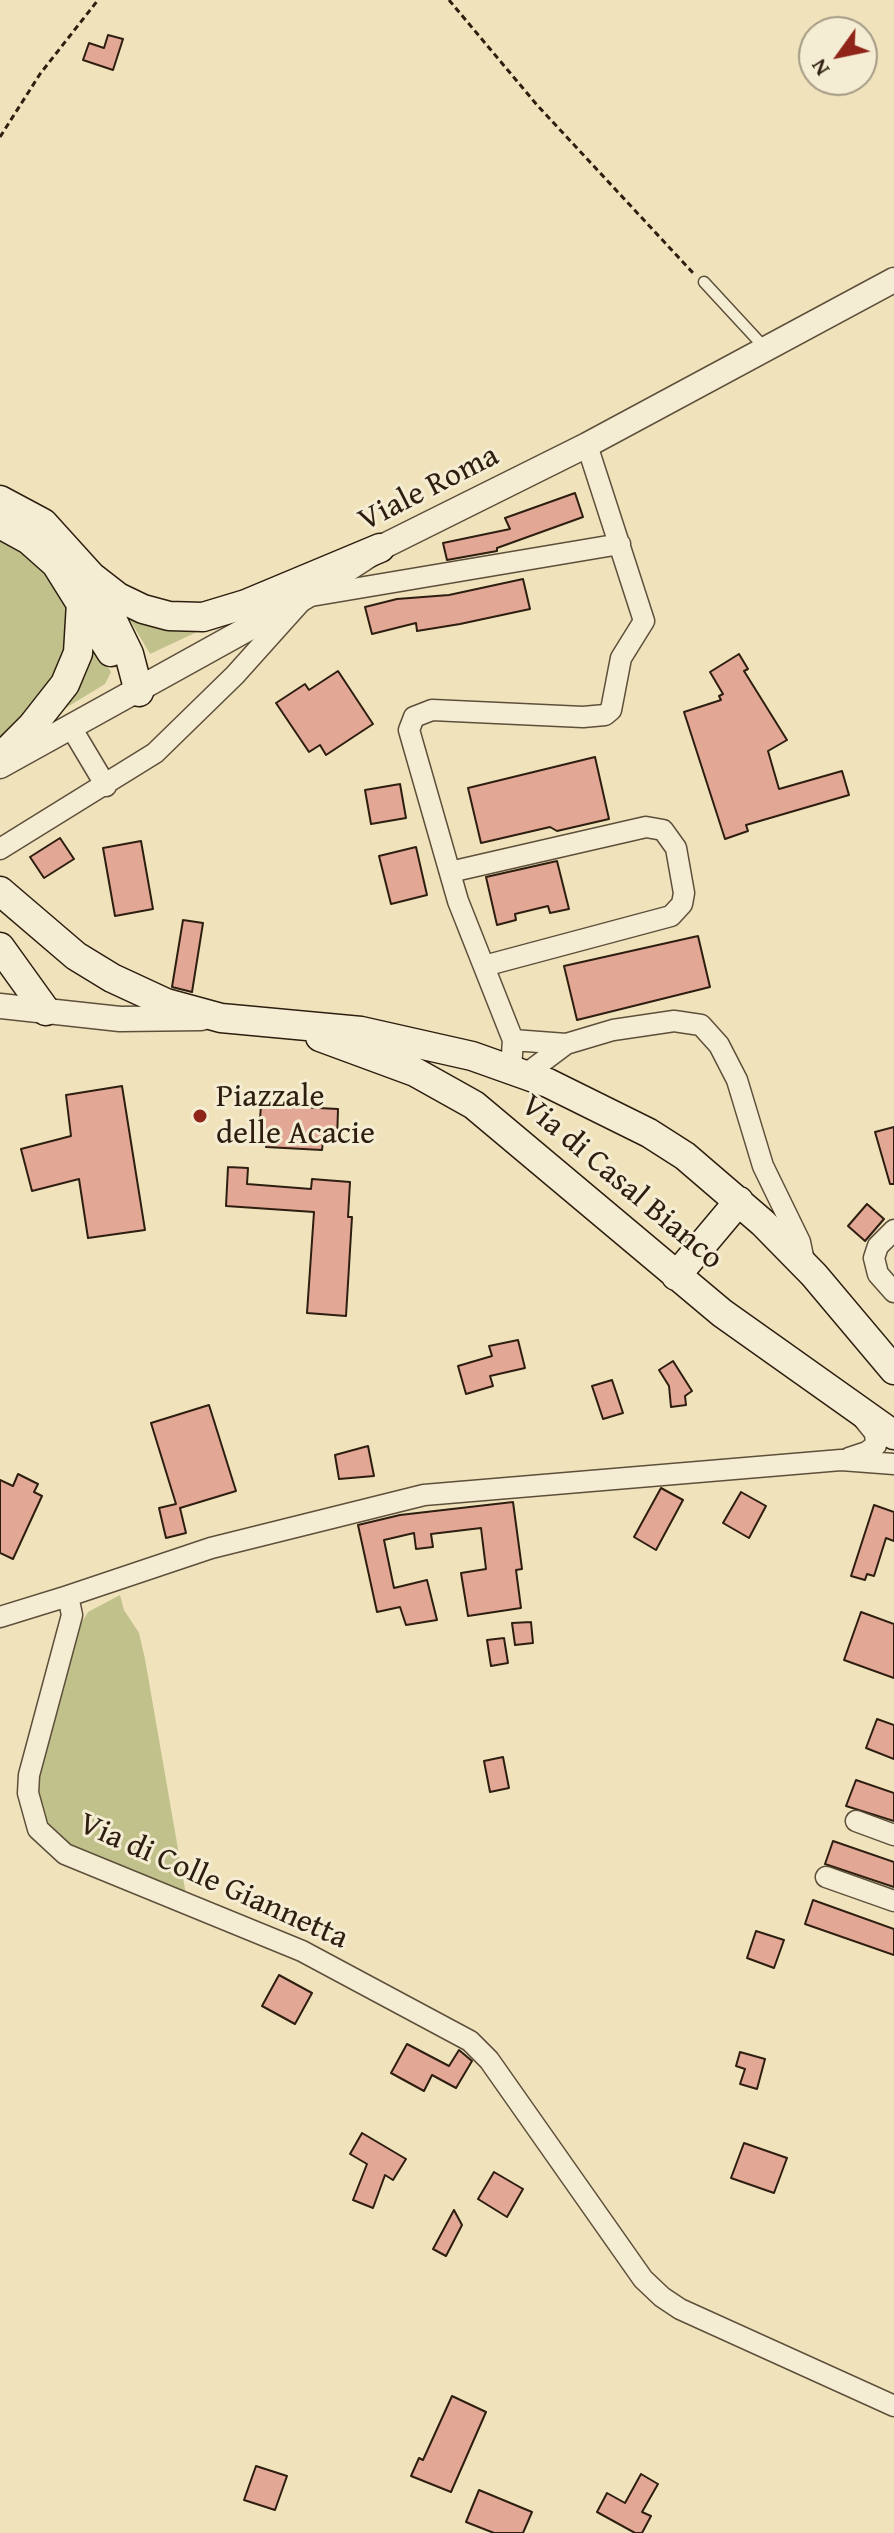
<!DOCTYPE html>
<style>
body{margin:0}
#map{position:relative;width:894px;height:2533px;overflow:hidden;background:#f0e3bc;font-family:"Gentium Book Plus",serif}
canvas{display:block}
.north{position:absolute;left:798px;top:16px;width:80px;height:80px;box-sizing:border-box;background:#f5edd3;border:2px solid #a59a85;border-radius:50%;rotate:237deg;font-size:22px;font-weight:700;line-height:32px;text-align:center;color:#2d1e10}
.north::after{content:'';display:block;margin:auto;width:28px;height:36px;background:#8f2418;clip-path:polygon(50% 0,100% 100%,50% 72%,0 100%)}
</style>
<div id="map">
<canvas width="894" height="2533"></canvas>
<div class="north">N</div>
</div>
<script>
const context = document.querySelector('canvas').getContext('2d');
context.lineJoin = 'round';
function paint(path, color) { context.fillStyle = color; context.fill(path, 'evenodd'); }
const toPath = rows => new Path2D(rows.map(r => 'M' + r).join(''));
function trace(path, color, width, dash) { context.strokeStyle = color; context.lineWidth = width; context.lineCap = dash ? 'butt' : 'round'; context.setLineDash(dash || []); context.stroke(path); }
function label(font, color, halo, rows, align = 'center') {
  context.font = font + ' "Gentium Book Plus",serif'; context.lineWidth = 6; context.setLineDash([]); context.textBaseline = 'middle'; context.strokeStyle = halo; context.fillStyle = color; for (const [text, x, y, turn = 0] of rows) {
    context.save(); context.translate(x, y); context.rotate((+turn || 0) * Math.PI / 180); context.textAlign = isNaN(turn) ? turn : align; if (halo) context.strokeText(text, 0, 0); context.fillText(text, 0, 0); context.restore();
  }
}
const green = toPath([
 [0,534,57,580,71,626,59,670,22,722,0,736],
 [127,615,164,626,199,631,150,654],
 [89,636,111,672,105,684,64,709],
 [120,1595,124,1610,139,1633,145,1659,186,1895,53,1839,34,1793,80,1625,88,1612]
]);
const building = toPath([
 [108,35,123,39,113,70,83,60,89,43,104,48,108,35],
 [575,493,583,517,497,548,497,551,447,560,443,543,510,529,505,518,575,493],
 [523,579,530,609,460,624,417,631,416,623,372,634,365,607,397,599,449,595,523,579],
 [739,654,748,669,744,671,787,740,768,751,779,789,842,771,849,795,746,825,748,831,725,839,684,712,721,700,719,696,723,694,710,672,739,654],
 [338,671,373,724,326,755,320,745,309,752,276,703,305,684,309,690,338,671],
 [595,757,609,819,557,831,550,827,481,843,468,788,595,757],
 [400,784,406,818,371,824,365,790,400,784],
 [60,838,74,859,44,878,30,857,60,838],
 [141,841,153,909,115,916,103,848,141,841],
 [416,847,427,895,391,904,379,856,416,847],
 [557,861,569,909,550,913,548,906,515,914,516,920,497,925,486,877,557,861],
 [183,920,203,923,192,992,172,987,183,920],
 [698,936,710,987,577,1020,564,966,698,936],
 [122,1086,145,1230,88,1238,79,1179,32,1191,21,1149,71,1136,66,1095,122,1086],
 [261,1105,338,1109,337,1141,323,1141,322,1150,266,1147,267,1135,259,1134,261,1105],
 [894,1127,894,1184,890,1184,875,1132,894,1127],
 [228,1167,248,1168,247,1184,311,1189,312,1179,350,1182,348,1217,352,1217,346,1316,307,1313,314,1212,226,1206,228,1167],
 [867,1204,884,1219,865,1241,848,1226,867,1204],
 [518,1340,525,1368,490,1376,493,1386,466,1394,458,1366,492,1356,489,1346,518,1340],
 [673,1361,692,1391,685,1396,686,1405,671,1407,669,1386,659,1370,673,1361],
 [612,1380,623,1413,603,1419,592,1386,612,1380],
 [209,1405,236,1491,180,1508,186,1533,166,1538,159,1508,176,1504,151,1423,209,1405],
 [368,1446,374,1476,339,1479,335,1455,368,1446],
 [18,1474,38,1484,34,1492,42,1496,13,1559,0,1553,0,1480,13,1486,18,1474],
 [661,1488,683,1500,656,1550,634,1537,661,1488],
 [741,1492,766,1506,749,1538,723,1523,741,1492],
 [513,1502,522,1569,516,1570,521,1608,468,1616,461,1573,486,1569,481,1528,431,1534,433,1547,416,1549,414,1533,384,1540,394,1588,427,1580,437,1620,406,1625,400,1607,377,1612,358,1525,400,1515,513,1502],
 [874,1505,894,1512,894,1541,886,1538,874,1576,867,1574,865,1580,851,1576,874,1505],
 [861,1612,894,1624,894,1678,844,1660,861,1612],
 [531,1622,533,1643,515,1645,512,1623,531,1622],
 [504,1638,508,1663,491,1666,487,1640,504,1638],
 [877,1719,894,1725,894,1759,866,1748,877,1719],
 [503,1757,509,1788,490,1792,484,1761,503,1757],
 [856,1780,894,1793,894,1821,846,1806,856,1780],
 [833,1841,894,1862,894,1887,825,1864,833,1841],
 [813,1900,894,1929,894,1955,805,1924,813,1900],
 [756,1931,784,1940,774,1968,747,1958,756,1931],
 [279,1975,312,1993,295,2024,262,2006,279,1975],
 [407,2044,449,2066,459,2050,472,2061,456,2088,432,2075,424,2091,391,2073,407,2044],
 [740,2052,765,2059,757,2089,740,2084,745,2069,736,2066,740,2052],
 [362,2133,406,2159,393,2180,385,2175,373,2208,353,2200,367,2164,350,2154,362,2133],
 [744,2143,787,2158,774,2193,731,2178,744,2143],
 [494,2172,523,2189,507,2217,478,2199,494,2172],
 [454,2210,462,2225,446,2256,433,2249,454,2210],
 [452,2396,486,2412,451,2492,411,2476,419,2458,423,2460,452,2396],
 [256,2466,287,2476,275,2510,244,2500,256,2466],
 [641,2474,658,2484,642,2512,651,2516,642,2533,635,2533,597,2512,607,2493,625,2503,641,2474],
 [479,2490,532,2512,523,2533,494,2533,466,2522,479,2490]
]);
const path = toPath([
 [449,0,537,105,694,274],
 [0,137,40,74,98,0]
]);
const service = toPath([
 [704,282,765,348]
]);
const minor = toPath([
 [72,729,106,786],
 [0,849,155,753,235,675,305,597,620,544],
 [450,872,646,827,663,830,676,848,684,893,682,904,671,916,484,966],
 [513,1040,566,1044],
 [511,1068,513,1040,458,901,409,730,414,717,432,710,583,717,605,715,611,710,621,658,644,621,587,445],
 [526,1074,566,1044,613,1030,674,1021,701,1025,719,1045,737,1080,763,1166,800,1242,805,1266],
 [894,1230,878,1246,874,1258,878,1274,894,1292],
 [849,1458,867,1452,876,1445,875,1433,862,1417],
 [894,1464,841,1460,424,1495,211,1548,68,1596,72,1615,29,1775,28,1793,38,1829,65,1854,302,1951,470,2041,489,2060,643,2279,662,2297,680,2309,894,2406],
 [0,1617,68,1596],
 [856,1821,894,1835],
 [826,1877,894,1901]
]);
const tertiary = toPath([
 [0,766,305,597,380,548,587,445,894,280],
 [0,1006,120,1019,201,1018]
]);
const secondary = toPath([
 [0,500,43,523,91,576,129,654,139,692],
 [0,524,29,540,56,564,111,652],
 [91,576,118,597,143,609,169,616,203,617,246,604,380,548],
 [0,758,32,726,65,684,78,653,81,603],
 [0,891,76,956,112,978,166,1003,221,1018,361,1031,472,1056,548,1083,649,1133,685,1156,763,1223,814,1275,894,1370],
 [0,947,46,1011],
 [320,1037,415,1072,474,1105,722,1313,894,1435],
 [676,1276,739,1201]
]);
const markers = [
 [200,1116,8,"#8f2418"]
];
const streetNames = [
 ["Viale Roma",429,489,-27],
 ["Via di Casal Bianco",621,1183,40],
 ["Via di Colle Giannetta",213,1882,24]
];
const poiNames = [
 ["Piazzale",216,1098],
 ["delle Acacie",216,1135]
];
paint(green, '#c1c18c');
paint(building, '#e3a796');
trace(building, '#2d1e10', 2);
trace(service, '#5e4f3b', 13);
trace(minor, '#5e4f3b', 23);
trace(tertiary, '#5e4f3b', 27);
trace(secondary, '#2d1e10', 31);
trace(path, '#2d1e10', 3, [6, 4]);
trace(service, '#f5edd3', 10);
trace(minor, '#f5edd3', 20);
trace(tertiary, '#f5edd3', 24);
trace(secondary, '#f5edd3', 28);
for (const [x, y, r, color] of markers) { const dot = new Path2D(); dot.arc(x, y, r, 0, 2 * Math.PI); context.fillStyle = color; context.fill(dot); trace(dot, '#f5edd3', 3); }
label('32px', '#2d1e10', '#f5edd3', streetNames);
label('32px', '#2d1e10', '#f5edd3', poiNames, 'left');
</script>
